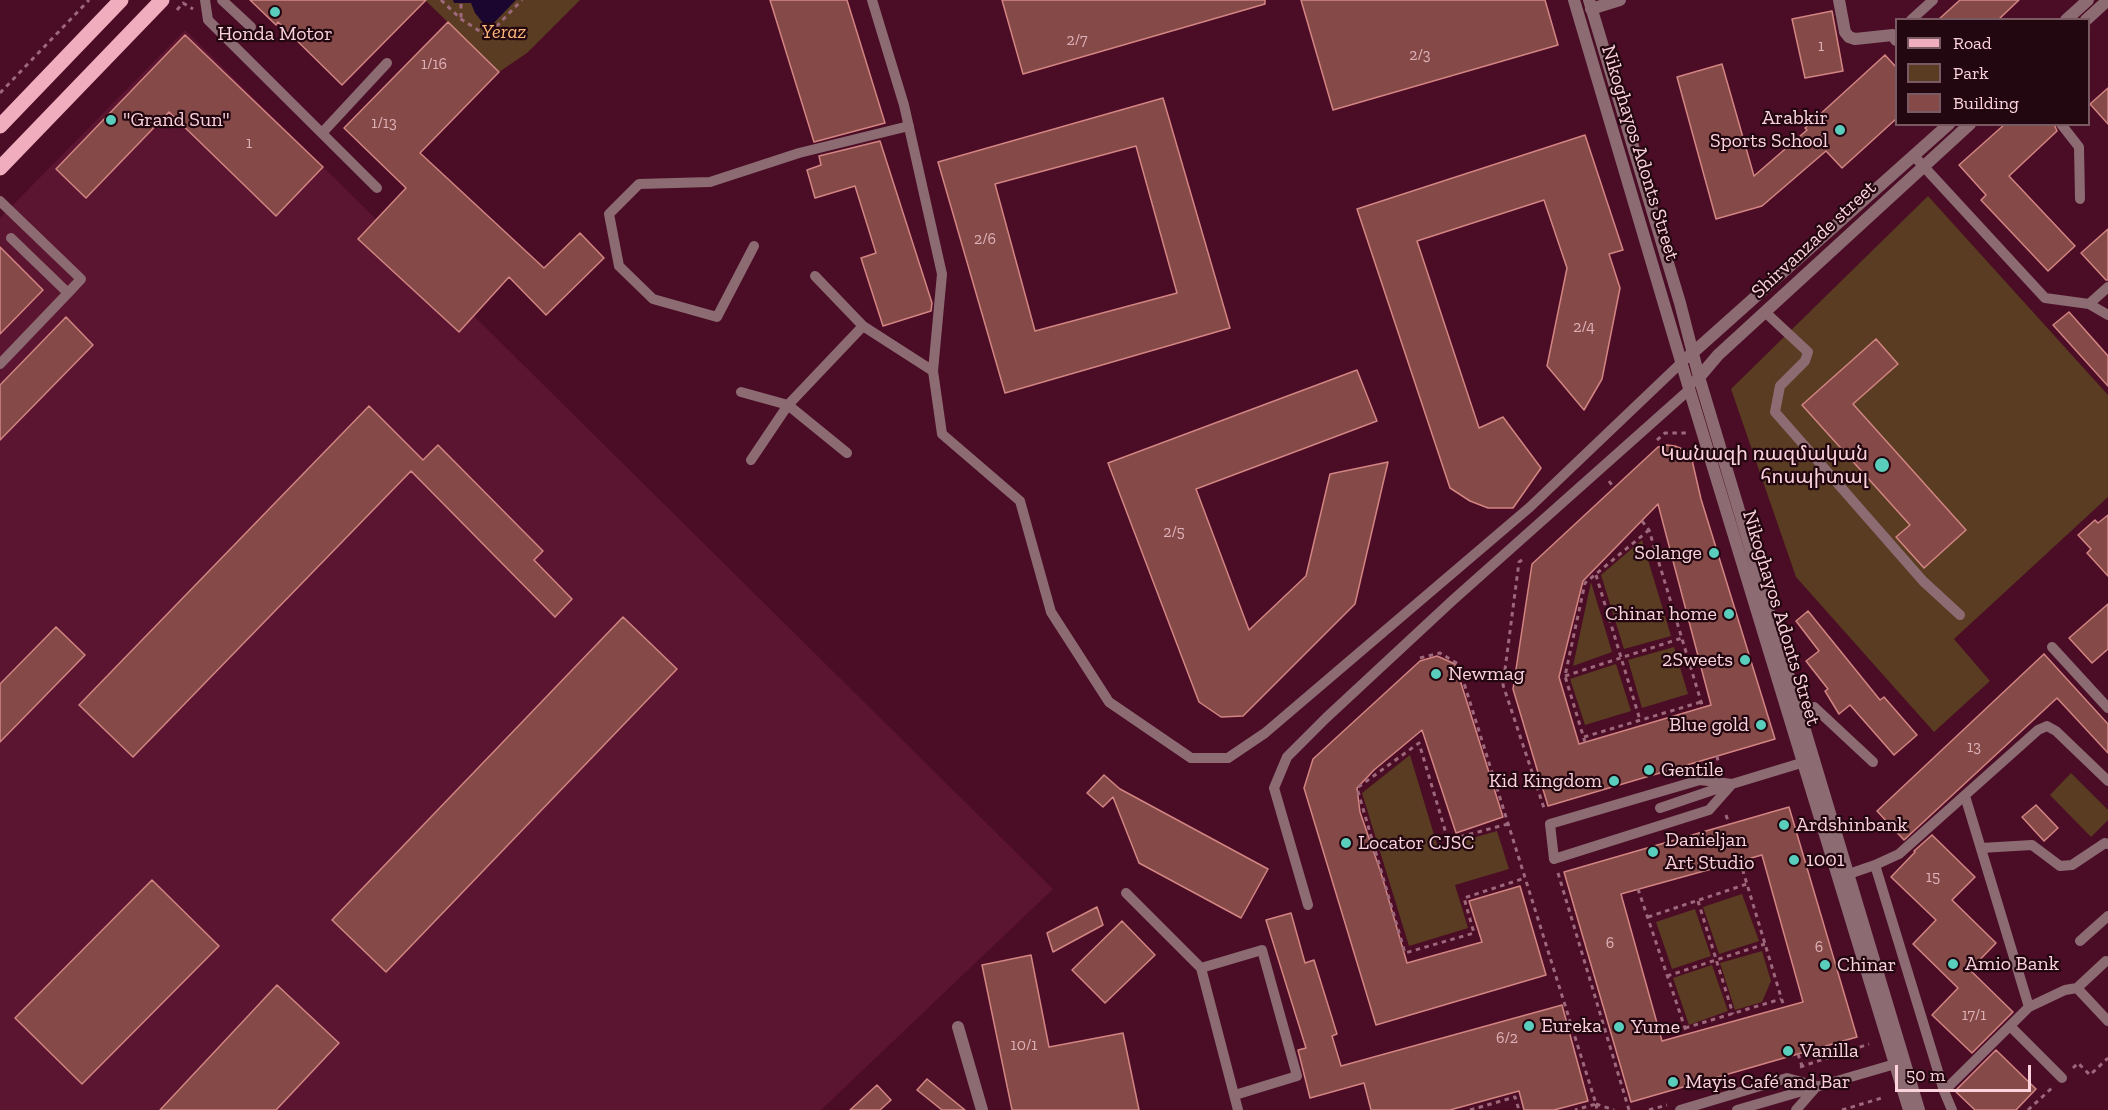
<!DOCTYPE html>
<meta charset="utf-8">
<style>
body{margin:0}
#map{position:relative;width:2108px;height:1110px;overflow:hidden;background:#4b0c25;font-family:"Zilla Slab",serif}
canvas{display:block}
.legend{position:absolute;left:1895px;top:18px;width:195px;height:108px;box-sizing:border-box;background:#220710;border:2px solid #795962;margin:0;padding:8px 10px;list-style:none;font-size:18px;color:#fcd3dd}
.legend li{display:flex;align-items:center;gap:12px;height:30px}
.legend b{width:30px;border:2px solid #795962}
.scale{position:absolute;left:1895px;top:1065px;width:136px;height:27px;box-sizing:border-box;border:3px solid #fcd3dd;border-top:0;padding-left:8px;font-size:18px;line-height:21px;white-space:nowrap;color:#fcd3dd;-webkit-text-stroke:4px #220710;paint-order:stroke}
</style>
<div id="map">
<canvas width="2108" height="1110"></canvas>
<ul class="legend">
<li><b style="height:8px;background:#f0adbe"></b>Road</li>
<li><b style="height:16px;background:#593c21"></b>Park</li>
<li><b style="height:16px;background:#854a48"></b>Building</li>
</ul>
<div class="scale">50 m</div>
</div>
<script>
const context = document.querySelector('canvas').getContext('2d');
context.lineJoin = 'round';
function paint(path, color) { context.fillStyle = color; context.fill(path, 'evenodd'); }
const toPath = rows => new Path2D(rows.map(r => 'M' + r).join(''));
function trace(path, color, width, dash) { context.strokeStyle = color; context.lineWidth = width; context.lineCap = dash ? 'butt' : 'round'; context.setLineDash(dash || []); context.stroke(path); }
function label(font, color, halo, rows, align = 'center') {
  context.font = font + ' "Zilla Slab","Noto Sans Armenian",serif'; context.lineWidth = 4.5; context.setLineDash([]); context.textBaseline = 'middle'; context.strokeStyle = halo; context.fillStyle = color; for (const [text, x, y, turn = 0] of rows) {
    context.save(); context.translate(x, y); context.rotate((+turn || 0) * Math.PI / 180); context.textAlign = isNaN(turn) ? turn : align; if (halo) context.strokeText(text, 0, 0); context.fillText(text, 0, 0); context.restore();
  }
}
const built = toPath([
 [185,30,1053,889,821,1110,0,1110,0,218]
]);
const green = toPath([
 [425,0,580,0,527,53,499,72],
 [1928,196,2108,395,2108,497,1954,639,1990,681,1934,732,1796,577,1731,389],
 [1642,540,1671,636,1624,649,1601,575],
 [1591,582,1612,652,1573,666],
 [1674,647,1688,694,1642,708,1628,660],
 [1616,664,1631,711,1585,725,1570,679],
 [1410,755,1438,848,1497,831,1509,869,1455,885,1468,928,1409,946,1362,793],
 [2071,773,2108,810,2108,820,2091,837,2050,795],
 [1742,894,1759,941,1719,954,1703,907],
 [1695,909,1711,956,1672,969,1656,922],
 [1762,951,1771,981,1762,1002,1735,1010,1720,963],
 [1712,965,1728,1011,1689,1025,1673,978]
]);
const water = toPath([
 [453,0,516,0,488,29,475,13,471,3,454,3]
]);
const building = toPath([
 [250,0,426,0,342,85,278,22,276,25,250,0],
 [770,0,847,0,885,123,814,142,770,0],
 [1002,0,1265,0,1265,4,1023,74,1002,0],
 [1301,0,1545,0,1558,45,1333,110,1301,0],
 [1960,0,2019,0,1998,20,1938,20,1960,0],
 [1832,11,1843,71,1805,78,1792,19,1832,11],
 [448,22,499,72,420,153,544,268,580,233,604,258,546,315,509,277,459,332,358,239,406,188,344,128,448,22],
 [185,35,323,167,276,216,169,112,86,198,56,169,185,35],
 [1885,55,1896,67,1896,119,1842,168,1826,151,1762,206,1716,219,1677,77,1722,64,1754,176,1807,130,1805,128,1885,55],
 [2108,88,2108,124,2090,104,2108,88],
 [1163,98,1230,328,1005,393,938,162,1163,98],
 [1136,146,1177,293,1035,331,995,184,1136,146],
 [2005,124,2054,124,2057,131,2009,176,2075,246,2048,271,1981,200,1986,195,1959,165,2005,124],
 [1585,135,1623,250,1609,254,1620,288,1602,379,1584,410,1547,366,1567,268,1544,200,1417,241,1479,428,1503,417,1541,468,1513,508,1488,508,1470,501,1450,488,1357,209,1585,135],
 [880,141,932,303,931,311,883,326,861,258,876,253,855,186,815,198,807,170,821,165,819,156,880,141],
 [2108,229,2108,280,2106,280,2081,253,2108,229],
 [0,247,43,290,0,334,0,247],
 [2069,312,2108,356,2108,386,2053,325,2069,312],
 [66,317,93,345,0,440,0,385,66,317],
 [1876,339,1898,364,1853,404,1966,530,1924,568,1896,537,1910,525,1802,405,1876,339],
 [1357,370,1377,421,1196,489,1249,630,1306,576,1330,474,1388,462,1355,604,1243,716,1221,717,1199,702,1108,463,1357,370],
 [369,406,423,460,438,445,543,551,534,560,572,599,555,617,411,471,133,757,79,705,369,406],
 [1667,445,1675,446,1685,450,1692,460,1701,499,1775,739,1548,806,1513,689,1532,564,1658,447,1667,445],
 [1658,504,1711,705,1579,744,1559,677,1583,581,1658,504],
 [2108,515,2108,576,2087,553,2091,549,2078,535,2095,520,2098,523,2108,515],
 [2108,604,2108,649,2092,663,2069,638,2108,604],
 [1808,611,1880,700,1884,697,1917,735,1894,755,1850,705,1839,714,1825,691,1828,689,1806,661,1819,651,1796,621,1808,611],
 [623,617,677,669,386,972,332,920,623,617],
 [56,627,85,655,0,742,0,684,56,627],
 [2044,654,2108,724,2108,753,2057,698,1904,840,1877,811,2044,654],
 [1437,656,1455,664,1503,817,1456,833,1422,730,1374,770,1357,788,1360,812,1381,873,1407,963,1482,942,1469,901,1520,886,1546,975,1376,1025,1304,788,1313,759,1420,661,1437,656],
 [1104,775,1120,789,1268,869,1241,918,1139,863,1113,797,1103,807,1087,793,1104,775],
 [2036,805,2058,828,2044,841,2022,817,2036,805],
 [1789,807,1857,1037,1631,1102,1564,872,1789,807],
 [1762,855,1803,1002,1662,1041,1621,894,1762,855],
 [1932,835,1975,877,1952,900,1996,943,1970,970,2013,1012,1972,1053,1932,1015,1958,988,1913,944,1936,920,1891,877,1915,852,1914,851,1932,835],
 [152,880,219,946,82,1084,15,1018,152,880],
 [1097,907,1103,925,1053,952,1047,933,1097,907],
 [1291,913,1305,963,1314,960,1337,1034,1332,1036,1341,1066,1562,1005,1588,1101,1554,1110,1524,1110,1519,1091,1450,1110,1371,1110,1364,1083,1310,1098,1298,1050,1306,1048,1266,920,1291,913],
 [1122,921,1155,955,1105,1003,1072,970,1122,921],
 [1031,955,1049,1047,1123,1033,1139,1110,1012,1110,982,965,1031,955],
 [277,985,339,1043,276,1110,160,1110,277,985],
 [1996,1050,2036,1089,2016,1110,1975,1110,1955,1091,1996,1050],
 [927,1079,965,1110,942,1110,917,1090,927,1079],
 [877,1085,891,1100,880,1110,850,1110,877,1085]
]);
const path = toPath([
 [441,0,461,19,487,36,522,0],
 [461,4,461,19],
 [177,10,183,3,193,9],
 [0,93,89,0],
 [1657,440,1665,433,1687,433],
 [1609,481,1614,488],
 [1642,521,1649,530,1703,708],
 [1522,560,1519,562,1503,685,1545,811],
 [1596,575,1640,720],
 [1420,658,1440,653,1458,664,1596,1104,1575,1110],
 [1565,676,1682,638],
 [1584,737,1701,702],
 [1585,742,1565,676,1585,583,1649,530],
 [1717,756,1718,761],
 [1726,815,1729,824],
 [1508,824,1448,840,1419,743,1357,788,1405,953,1474,933,1464,898,1525,878],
 [1740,861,1784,1007],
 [1558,873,1629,1110],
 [1638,889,1687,1034],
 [1698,901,1733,1014],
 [1648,917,1747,884],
 [1667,976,1765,944],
 [1685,1028,1781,999],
 [1798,1054,1802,1066],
 [1800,1067,1869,1044],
 [2073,1068,2078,1063,2090,1075,2108,1058],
 [1596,1104,1614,1110],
 [1596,1104,1597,1110],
 [1470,1110,1515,1097,1519,1110],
 [1649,1110,1667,1105],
 [1842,1110,1885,1097],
 [2028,1110,2053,1087]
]);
const service = toPath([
 [205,0,208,20,377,188],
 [222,0,251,27],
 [872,0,904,105,942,274,933,371,942,434,1020,501,1051,612,1109,702,1191,758,1228,758,1265,733,1530,507,1682,362],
 [1911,20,1933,0],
 [2061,124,2079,147,2080,199],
 [322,133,387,63],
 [1914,156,2045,298,2089,304,2108,315],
 [0,201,81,279,68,293],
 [754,246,717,317,653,299,619,266,609,214,639,184,710,182,799,153,909,126],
 [815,276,863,326,933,371],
 [2089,304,2108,287],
 [1765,312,1808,352,1805,361,1780,386,1775,412,1923,581,1960,615],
 [0,364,68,293,11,238],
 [741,392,788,405,847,453],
 [751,460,788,405,863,326],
 [2052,647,2108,708],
 [1799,711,1814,707,1873,762],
 [1732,784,1709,810,1554,859,1550,824,1700,780,1732,784,1811,760],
 [1965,796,2029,1007],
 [1660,808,1728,785],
 [1981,848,2032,845,2060,866,2072,865,2105,843,2108,844],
 [1875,865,1944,1091,1952,1110],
 [1843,876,1875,865,1899,854,2038,730,2047,726,2056,731,2108,781],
 [1126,893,1201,968,1238,1110],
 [1308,905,1274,788,1287,757,1326,718,1453,600,1690,389],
 [2080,941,2108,916],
 [1201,968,1262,950,1297,1076,1235,1095],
 [2077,988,2106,961],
 [2010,1026,2062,1078],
 [1944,1091,2029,1007,2065,990,2077,988,2108,1021],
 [1680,1110,1787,1078,1817,1086,1796,1110],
 [1737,1110,1902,1062]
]);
const minor = toPath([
 [1839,0,1845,32,1849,37,1855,39,1893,35,1896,40],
 [1591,9,1620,0],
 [958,1027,982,1110]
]);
const tertiary = toPath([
 [1574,0,1691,395,1909,1110],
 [1589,0,1680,303,1699,377,1919,1110],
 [2066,20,2088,0],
 [2086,20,2108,0],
 [1688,357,1949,124],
 [1696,381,1718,355,1970,124]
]);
const primary = toPath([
 [0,126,121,0],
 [0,168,162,0]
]);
const markers = [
 [275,12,6,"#5acebd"],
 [111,120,6,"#5acebd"],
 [1840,130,6,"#5acebd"],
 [1882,465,8,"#5acebd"],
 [1714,553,6,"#5acebd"],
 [1729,614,6,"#5acebd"],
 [1745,660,6,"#5acebd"],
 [1436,674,6,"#5acebd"],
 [1761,725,6,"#5acebd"],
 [1649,770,6,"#5acebd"],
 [1614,781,6,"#5acebd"],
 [1784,825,6,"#5acebd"],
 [1346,843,6,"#5acebd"],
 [1653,852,6,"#5acebd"],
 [1794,860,6,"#5acebd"],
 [1953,964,6,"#5acebd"],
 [1825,965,6,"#5acebd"],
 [1529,1026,6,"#5acebd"],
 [1619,1027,6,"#5acebd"],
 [1788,1051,6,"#5acebd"],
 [1673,1082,6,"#5acebd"]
];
const numberNames = [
 ["2/7",1077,40],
 ["1",1821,46],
 ["2/3",1420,55],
 ["1/16",434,64],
 ["1/13",384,123],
 ["1",249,143],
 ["2/6",985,239],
 ["2/4",1584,327],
 ["2/5",1174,532],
 ["13",1974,747],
 ["15",1933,877],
 ["6",1610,943],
 ["6",1819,947],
 ["17/1",1974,1015],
 ["6/2",1507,1038],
 ["10/1",1024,1045]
];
const parkNames = [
 ["Yeraz",504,32]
];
const poiNames = [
 ["Honda Motor",275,34,"center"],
 ["Arabkir",1828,118,"right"],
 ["Sports School",1828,141,"right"],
 ["\"Grand Sun\"",123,120],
 ["Կանազի ռազմական",1868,454,"right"],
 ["հոսպիտալ",1868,477,"right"],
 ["Solange",1702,553,"right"],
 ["Chinar home",1717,614,"right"],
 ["2Sweets",1733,660,"right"],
 ["Newmag",1448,674],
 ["Blue gold",1749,725,"right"],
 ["Gentile",1661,770],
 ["Kid Kingdom",1602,781,"right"],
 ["Ardshinbank",1796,825],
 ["Danieljan",1665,840],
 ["Art Studio",1665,863],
 ["Locator CJSC",1358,843],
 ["1001",1806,860],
 ["Amio Bank",1965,964],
 ["Chinar",1837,965],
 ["Eureka",1541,1026],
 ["Yume",1631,1027],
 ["Vanilla",1800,1051],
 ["Mayis Café and Bar",1685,1082]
];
const streetNames = [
 ["Nikoghayos Adonts Street",1640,153,73],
 ["Shirvanzade street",1814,240,-43],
 ["Nikoghayos Adonts Street",1781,618,73]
];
paint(built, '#5c1530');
paint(green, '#593c21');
paint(water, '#1b0630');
paint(building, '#854a48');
trace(building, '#d28582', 1.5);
trace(path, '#9d687a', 3, [4.5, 4.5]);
trace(service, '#8c6b73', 10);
trace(minor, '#8c6b73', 12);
trace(tertiary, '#8c6b73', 12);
trace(primary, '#f0adbe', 15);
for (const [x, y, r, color] of markers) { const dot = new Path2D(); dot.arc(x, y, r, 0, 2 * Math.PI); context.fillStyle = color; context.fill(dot); trace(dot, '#220710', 2); }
label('16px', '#deb1b8', null, numberNames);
label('italic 20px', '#fcb87b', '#220710', parkNames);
label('20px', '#fcd3dd', '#220710', poiNames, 'left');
label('20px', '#fcd3dd', '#220710', streetNames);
</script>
